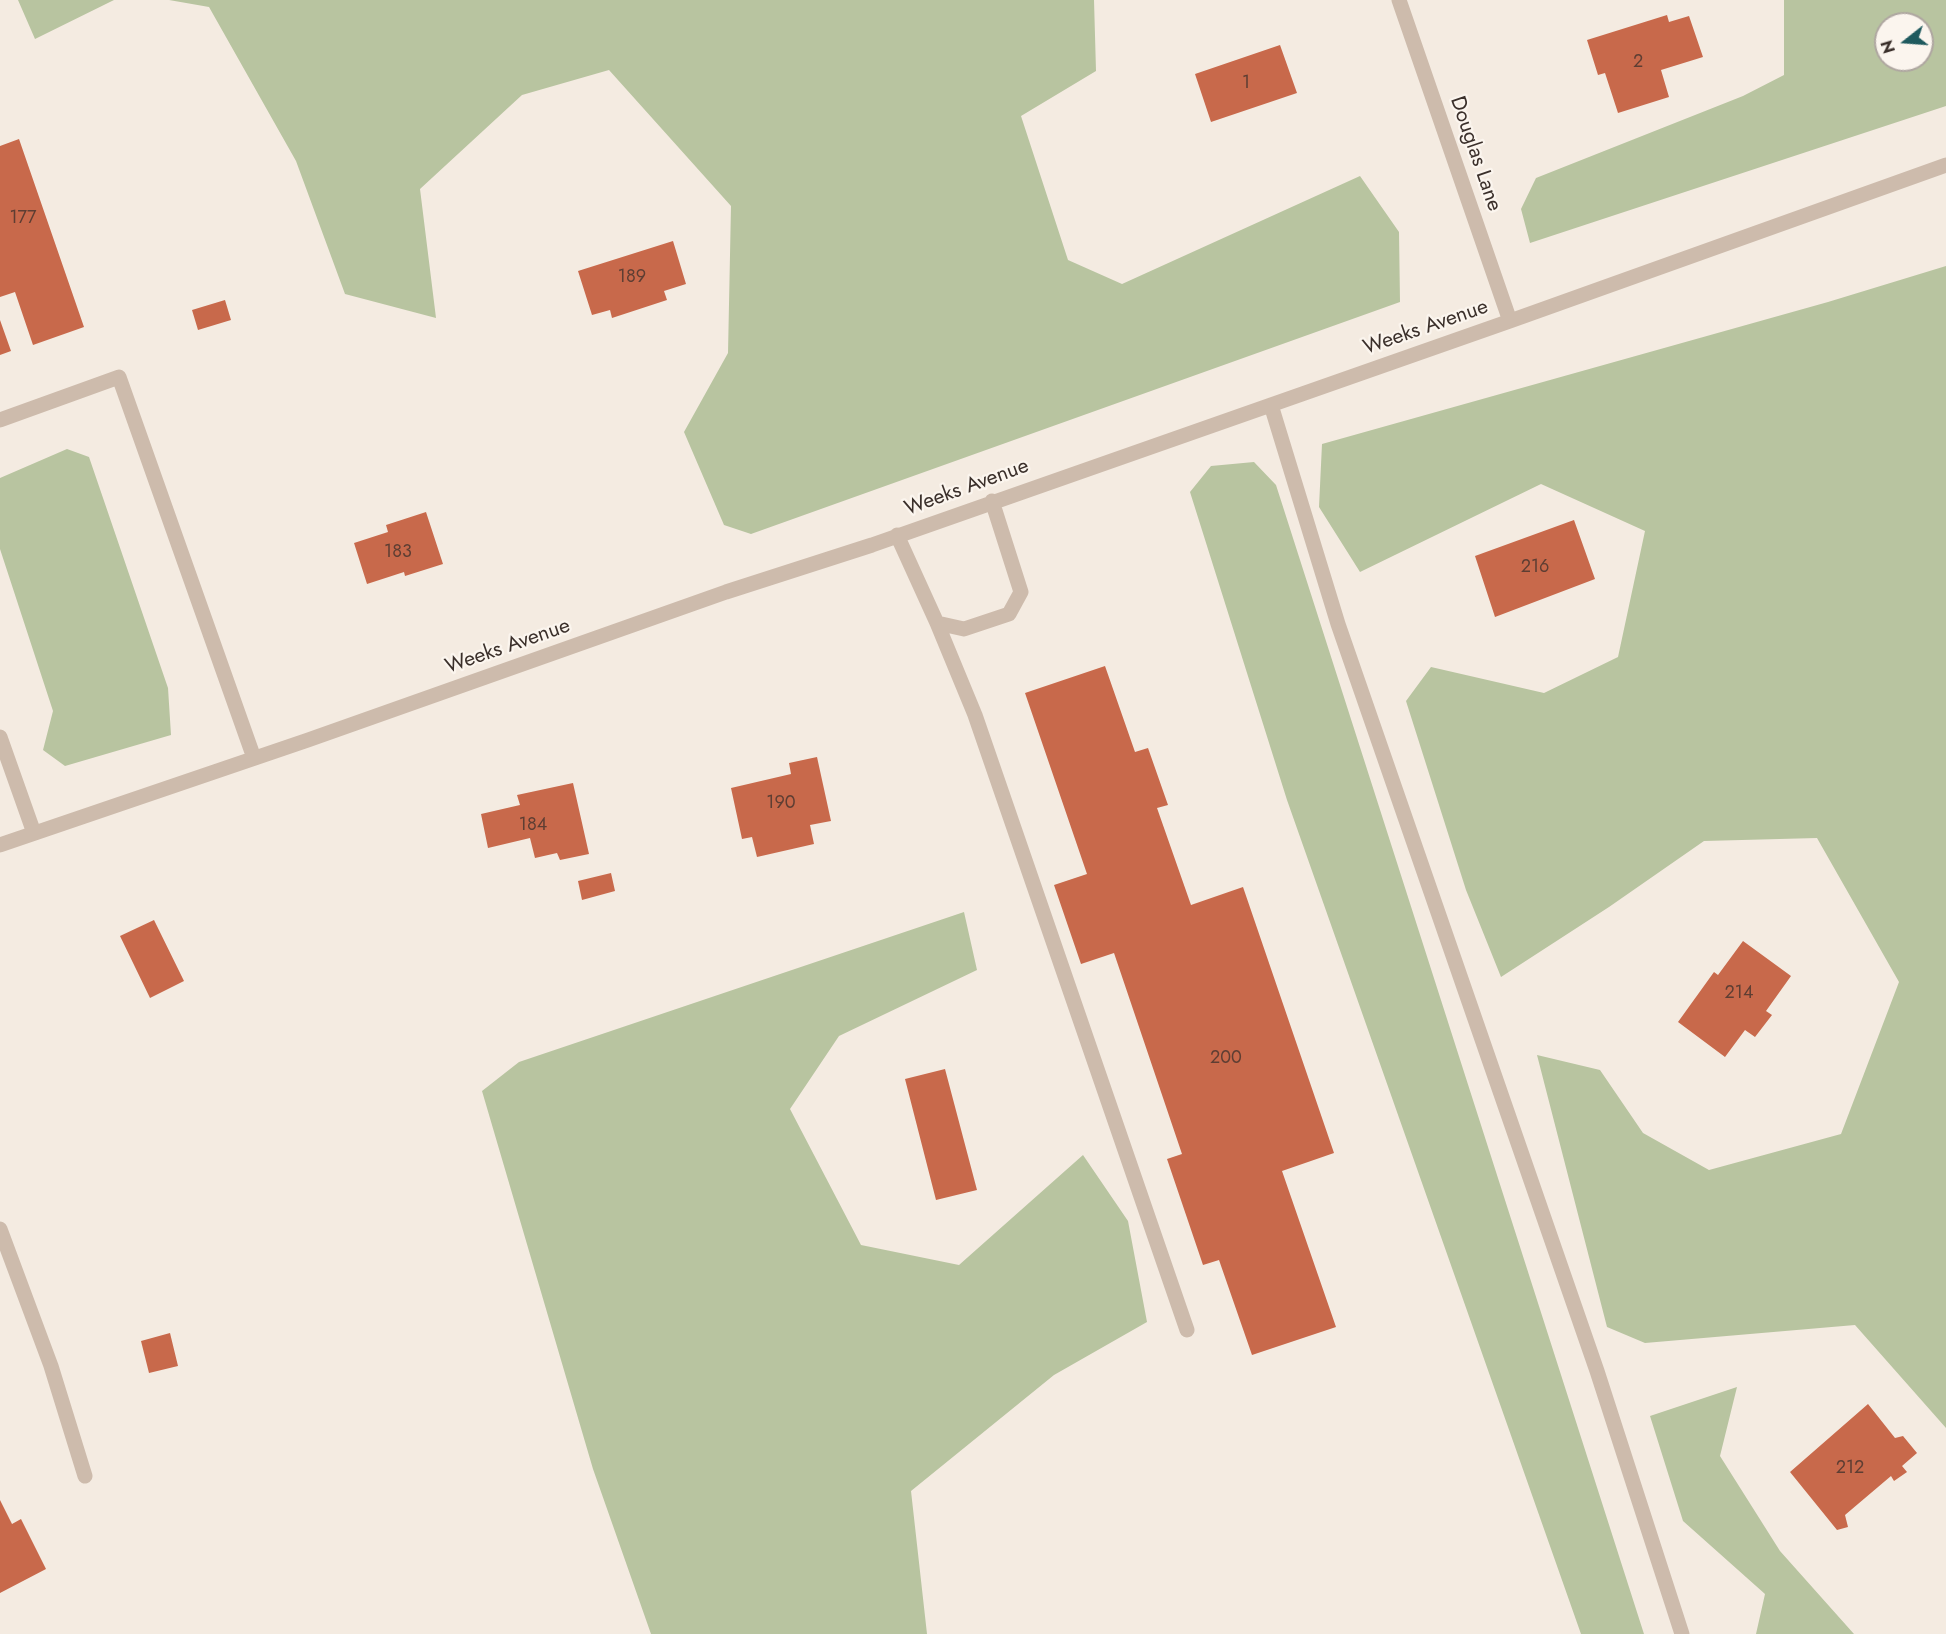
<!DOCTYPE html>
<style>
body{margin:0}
#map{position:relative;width:1946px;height:1634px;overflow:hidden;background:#f4ebe1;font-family:Jost,sans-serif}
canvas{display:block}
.north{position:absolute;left:1874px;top:12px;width:60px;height:60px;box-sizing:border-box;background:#fbf5ee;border:2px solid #aea6a0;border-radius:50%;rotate:253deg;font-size:16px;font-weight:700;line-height:24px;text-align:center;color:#3b302b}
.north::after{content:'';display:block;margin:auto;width:21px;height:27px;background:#1f5a5e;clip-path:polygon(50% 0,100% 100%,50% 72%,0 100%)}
</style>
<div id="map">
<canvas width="1946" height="1634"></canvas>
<div class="north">N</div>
</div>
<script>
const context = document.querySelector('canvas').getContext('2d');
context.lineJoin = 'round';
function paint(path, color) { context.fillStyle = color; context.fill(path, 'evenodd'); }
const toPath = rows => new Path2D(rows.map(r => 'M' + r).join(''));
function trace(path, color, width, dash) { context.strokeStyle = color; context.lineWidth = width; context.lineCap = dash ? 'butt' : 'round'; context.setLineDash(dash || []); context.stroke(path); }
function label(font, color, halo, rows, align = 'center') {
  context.font = font + ' Jost,sans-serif'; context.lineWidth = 4.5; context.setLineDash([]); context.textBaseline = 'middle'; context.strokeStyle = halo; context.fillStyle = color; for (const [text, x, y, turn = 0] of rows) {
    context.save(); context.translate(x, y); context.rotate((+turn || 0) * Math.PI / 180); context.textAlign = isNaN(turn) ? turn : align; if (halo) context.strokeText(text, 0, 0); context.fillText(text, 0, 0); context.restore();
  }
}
const green = toPath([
 [18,0,114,0,35,39],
 [169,0,1094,0,1096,71,1021,116,1068,260,1122,284,1360,176,1399,232,1400,302,751,534,724,525,684,432,728,353,731,206,609,70,522,95,420,189,436,318,345,294,296,161,209,7],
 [1784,0,1946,0,1946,106,1530,243,1521,209,1536,178,1743,96,1784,75],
 [1886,24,1922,24,1922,60,1886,60],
 [1946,266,1946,1428,1855,1325,1645,1343,1607,1327,1537,1055,1600,1070,1643,1133,1709,1170,1841,1134,1899,982,1817,838,1704,841,1609,907,1501,977,1466,890,1406,701,1431,667,1544,693,1618,657,1645,531,1541,484,1360,572,1319,507,1322,444,1828,302],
 [67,449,89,457,168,688,171,735,65,766,43,750,53,711,0,549,0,478],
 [1254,462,1276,485,1644,1634,1581,1634,1287,800,1190,492,1211,466],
 [964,912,977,970,839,1036,790,1109,861,1245,959,1265,1083,1155,1128,1221,1147,1322,1054,1375,911,1491,927,1634,651,1634,593,1469,482,1091,519,1062],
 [1737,1387,1720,1456,1780,1551,1854,1634,1756,1634,1765,1594,1683,1521,1650,1416]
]);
const building = toPath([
 [1667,15,1669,22,1689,16,1703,57,1661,70,1669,97,1618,113,1605,73,1598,75,1587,40],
 [1280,45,1297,93,1211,122,1195,74],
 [19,139,84,327,33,345,15,292,0,297,0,146],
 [673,241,686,284,664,291,667,300,612,318,610,310,592,315,578,271],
 [225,300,231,320,198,330,192,310],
 [0,320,11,351,0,355],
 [426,512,443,564,405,576,404,572,367,584,354,543,388,532,386,525],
 [1574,520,1595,579,1495,617,1475,556],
 [1105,666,1135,752,1148,748,1168,805,1157,808,1191,905,1243,887,1334,1153,1282,1171,1336,1327,1252,1355,1219,1260,1203,1265,1167,1159,1182,1154,1114,953,1081,964,1054,885,1087,874,1025,693],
 [817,757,831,821,810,825,814,844,757,857,752,837,742,839,731,788,791,774,789,763],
 [573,783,589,854,560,860,557,853,535,858,530,838,488,848,481,814,520,805,517,795],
 [611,873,615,891,582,900,578,881],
 [154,920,184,981,150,998,120,936],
 [1743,941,1791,976,1766,1011,1772,1015,1755,1037,1745,1030,1725,1057,1678,1022,1714,972,1718,975],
 [945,1069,977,1190,936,1200,905,1079],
 [170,1333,178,1366,149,1373,141,1341],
 [1868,1404,1895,1438,1903,1436,1917,1453,1902,1466,1907,1472,1894,1481,1891,1476,1845,1515,1848,1527,1837,1530,1790,1472],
 [0,1500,12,1524,21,1519,46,1569,0,1593]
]);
const minor = toPath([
 [1399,0,1510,321],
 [1271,405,1338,624,1597,1371,1682,1634],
 [0,420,119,377,254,758],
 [897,535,937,623,964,629,1009,614,1021,592,992,501],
 [937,623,975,715,1187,1330],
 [0,737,34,833],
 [0,845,308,740,726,592,872,545,1510,321,1946,165],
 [0,1229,51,1366,85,1476]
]);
const numberNames = [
 ["2",1638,63],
 ["1",1246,84],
 ["177",23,219],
 ["189",632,278],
 ["183",398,553],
 ["216",1535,568],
 ["190",781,804],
 ["184",533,826],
 ["214",1739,994],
 ["200",1226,1059],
 ["212",1850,1469]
];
const streetNames = [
 ["Douglas Lane",1475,154,71],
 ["Weeks Avenue",1426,328,-19],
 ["Weeks Avenue",967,488,-20],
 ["Weeks Avenue",508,647,-19]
];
paint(green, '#b8c4a0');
paint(building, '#c8694b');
trace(minor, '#cdbbac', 15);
label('18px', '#5e3e33', null, numberNames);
label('21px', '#3b302b', '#fbf5ee', streetNames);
</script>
